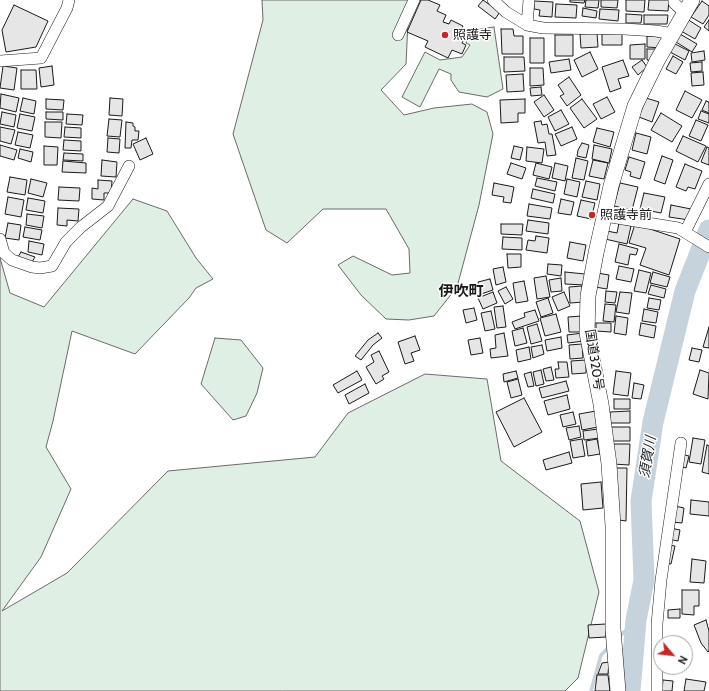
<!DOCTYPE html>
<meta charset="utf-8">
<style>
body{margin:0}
#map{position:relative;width:709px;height:691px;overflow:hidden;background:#fff;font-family:Cabin,sans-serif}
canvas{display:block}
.north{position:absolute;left:653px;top:635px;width:40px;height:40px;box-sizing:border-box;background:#fff;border:1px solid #a3a3a3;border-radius:50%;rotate:118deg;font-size:11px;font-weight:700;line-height:16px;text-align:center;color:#1a1a1a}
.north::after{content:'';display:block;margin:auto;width:14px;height:18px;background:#c62828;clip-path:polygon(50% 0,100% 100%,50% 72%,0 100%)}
</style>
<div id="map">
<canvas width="709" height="691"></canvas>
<div class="north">N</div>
</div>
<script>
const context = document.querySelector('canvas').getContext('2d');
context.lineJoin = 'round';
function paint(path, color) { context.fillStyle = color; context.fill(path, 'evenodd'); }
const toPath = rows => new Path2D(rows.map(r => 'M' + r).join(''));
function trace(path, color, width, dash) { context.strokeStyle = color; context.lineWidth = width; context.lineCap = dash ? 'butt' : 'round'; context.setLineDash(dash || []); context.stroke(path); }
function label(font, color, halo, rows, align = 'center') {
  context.font = font + ' Cabin,"Noto Sans JP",sans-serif'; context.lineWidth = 3; context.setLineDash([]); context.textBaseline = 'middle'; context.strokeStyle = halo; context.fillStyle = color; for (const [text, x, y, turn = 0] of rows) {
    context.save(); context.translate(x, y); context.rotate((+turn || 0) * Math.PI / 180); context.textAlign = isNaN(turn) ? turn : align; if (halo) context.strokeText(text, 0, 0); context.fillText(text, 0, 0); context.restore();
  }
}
const green = toPath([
 [262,0,409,0,406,64,381,90,404,115,434,108,472,104,487,112,493,134,479,205,457,287,434,316,409,320,386,319,361,295,338,265,353,256,392,275,410,273,409,249,386,209,323,209,287,243,266,230,233,134,263,20,262,0],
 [494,27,503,89,487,97,459,92,451,80,451,74,439,69,420,107,402,97,425,52,440,60,462,57,470,45,466,43,471,30,494,27],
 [133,199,167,211,196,258,213,279,196,288,189,298,135,354,72,331,53,421,46,447,71,489,41,557,2,611,67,573,168,471,315,457,348,413,425,374,487,379,501,461,580,521,599,592,578,678,565,691,0,691,0,258,10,293,44,307,133,199],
 [215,338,241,340,263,368,257,393,246,416,233,420,201,384,215,338]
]);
const stream = toPath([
 [618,638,636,620],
 [591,691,601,655,611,645]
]);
const river = toPath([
 [630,691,636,620,644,580,641,501,653,422,685,291,709,230]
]);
const building = toPath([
 [421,0,428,0,440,5,437,11,446,15,443,22,449,24,451,20,463,26,461,30,467,33,462,43,466,45,462,54,452,50,448,58,425,47,428,41,407,32,421,0],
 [483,0,500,12,495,19,478,6,483,0],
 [570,0,585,0,584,3,570,2,570,0],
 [586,0,599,0,598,8,585,7,586,0],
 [601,0,618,0,617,8,601,7,601,0],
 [626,0,645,0,644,12,626,11,626,0],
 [649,0,669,0,668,11,648,10,649,0],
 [534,1,553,2,552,17,539,16,540,10,534,9,534,1],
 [702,1,709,6,709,15,703,24,691,17,702,1],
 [556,4,577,5,576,18,555,17,556,4],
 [14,5,48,21,36,47,6,52,2,30,14,5],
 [583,8,597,11,596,18,582,16,583,8],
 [600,9,619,10,618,21,599,19,600,9],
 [626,14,642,15,641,23,626,23,626,14],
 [644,15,668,15,667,24,644,24,644,15],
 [687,19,701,28,695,39,681,31,687,19],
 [709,20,709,31,704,27,709,20],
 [501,29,513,29,514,36,523,36,523,54,502,54,501,29],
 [597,33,598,47,581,48,580,34,597,33],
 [602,34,622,34,622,45,602,45,602,34],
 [680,34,697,44,692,52,676,42,680,34],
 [555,35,573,35,573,56,555,56,555,35],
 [647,36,662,37,662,48,647,47,647,36],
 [530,38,544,38,544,63,530,63,530,38],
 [645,44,645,59,630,59,630,45,645,44],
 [675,44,689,51,685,60,670,52,675,44],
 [647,49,656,49,655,61,647,60,647,49],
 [704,51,705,60,692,62,691,53,704,51],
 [590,52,598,69,582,77,574,60,590,52],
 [673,56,683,62,676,74,666,69,673,56],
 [504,57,524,57,525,71,504,72,504,57],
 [569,59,571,70,551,73,549,62,569,59],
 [623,60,629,76,618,79,621,88,610,92,602,67,623,60],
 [642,60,647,67,638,75,632,67,642,60],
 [702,62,702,71,691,72,690,63,702,62],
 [3,66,17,68,14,90,0,88,3,66],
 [52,66,54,85,41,87,39,68,52,66],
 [530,68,543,68,544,85,530,86,530,68],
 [21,70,36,70,37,89,21,89,21,70],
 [703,72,704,85,692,86,691,73,703,72],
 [523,74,524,91,507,92,506,75,523,74],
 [569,77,581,95,567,106,560,96,564,94,558,85,569,77],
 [541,87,542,95,531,96,530,88,541,87],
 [685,91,702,100,692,118,676,110,685,91],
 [1,94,19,98,16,112,0,108,1,94],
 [544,95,554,110,544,117,534,102,544,95],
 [607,97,615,112,601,119,593,104,607,97],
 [23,98,36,101,34,114,20,111,23,98],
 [110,98,123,99,122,116,109,115,110,98],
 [646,98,659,102,652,122,639,117,646,98],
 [46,99,64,100,63,110,46,109,46,99],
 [525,99,525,113,518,113,518,122,501,123,500,100,525,99],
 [582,99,597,119,584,128,570,108,582,99],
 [706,101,709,102,709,113,702,110,706,101],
 [561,110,569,124,555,131,548,117,561,110],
 [701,111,709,114,709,123,698,119,701,111],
 [2,112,16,115,14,127,0,124,2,112],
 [46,112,63,112,63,120,46,119,46,112],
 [661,113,682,126,672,142,651,130,661,113],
 [20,114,35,117,32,131,17,128,20,114],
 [67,114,83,115,82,125,66,124,67,114],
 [109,119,122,120,120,137,107,136,109,119],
 [696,120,708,125,701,141,689,136,696,120],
 [541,121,542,125,547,124,549,134,552,134,556,155,547,156,545,142,538,143,534,122,541,121],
 [45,122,62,122,61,138,45,137,45,122],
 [126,122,133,123,133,126,135,127,135,131,139,131,138,140,132,140,131,148,125,148,126,122],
 [0,127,15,130,11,144,0,141,0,127],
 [65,127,81,128,81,138,64,137,65,127],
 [572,127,577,139,561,146,555,134,572,127],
 [597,128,614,132,610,147,593,142,597,128],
 [18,132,33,135,30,148,15,145,18,132],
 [636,133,651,137,647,154,632,150,636,133],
 [683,136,706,146,698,162,676,151,683,136],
 [108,138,120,139,119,153,107,152,108,138],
 [146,138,153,154,140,160,133,144,146,138],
 [64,140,81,141,81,151,63,150,64,140],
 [582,143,589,145,586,158,577,156,578,150,582,143],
 [0,145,17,150,14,160,0,156,0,145],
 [594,145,612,149,609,163,592,159,594,145],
 [44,146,58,147,57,165,44,165,44,146],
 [514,146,523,148,520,160,511,158,514,146],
 [527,147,544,149,542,163,526,161,527,147],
 [707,147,709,148,709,165,701,162,707,147],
 [20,149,33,152,31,162,18,158,20,149],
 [64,153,83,154,83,161,63,160,64,153],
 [662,156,673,160,665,184,654,180,662,156],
 [629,157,645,162,640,179,630,176,631,172,625,170,629,157],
 [576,158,588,161,584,180,572,178,576,158],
 [102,160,117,162,116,177,101,176,102,160],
 [593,160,608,163,604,179,589,176,593,160],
 [63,161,86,163,86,173,62,172,63,161],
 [511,163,526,168,522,179,507,174,511,163],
 [536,163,552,167,549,179,533,175,536,163],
 [555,163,568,166,565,181,552,178,555,163],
 [685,164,702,171,695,189,688,187,686,191,676,187,685,164],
 [10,177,27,180,25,195,7,192,10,177],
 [537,178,557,182,555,191,535,186,537,178],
 [31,179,47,183,43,197,28,193,31,179],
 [567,179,580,182,577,197,564,194,567,179],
 [98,180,112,181,111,193,104,193,104,200,92,199,92,188,98,189,98,180],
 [586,181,600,184,597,200,582,197,586,181],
 [494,183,514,187,511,203,503,202,504,197,492,195,494,183],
 [620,183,638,187,632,210,614,206,620,183],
 [59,187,80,188,79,201,58,200,59,187],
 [533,189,555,194,553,203,531,198,533,189],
 [644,193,665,197,661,213,640,209,644,193],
 [8,197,24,200,21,217,5,214,8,197],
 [28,198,45,201,43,213,26,210,28,198],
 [561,199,574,202,571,215,558,213,561,199],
 [581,200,595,203,591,219,577,216,581,200],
 [529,204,552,208,550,219,527,216,529,204],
 [671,205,691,209,689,220,669,217,671,205],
 [58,208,79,209,78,221,67,220,67,226,57,225,58,208],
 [27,214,44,216,42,228,26,225,27,214],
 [528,220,549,223,548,234,526,231,528,220],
 [8,223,21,225,19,240,5,238,8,223],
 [619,223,631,226,627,244,605,239,607,231,617,233,619,223],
 [501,224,523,224,522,235,501,234,501,224],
 [635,224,680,239,669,275,640,265,646,248,629,243,635,224],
 [25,227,42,230,40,240,23,237,25,227],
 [536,236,549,238,547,253,526,250,528,240,535,241,536,236],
 [503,237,522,238,522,250,502,249,503,237],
 [29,241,44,244,42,255,28,252,29,241],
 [570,242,586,245,583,261,567,258,570,242],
 [619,244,638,249,636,255,630,254,628,265,615,262,619,244],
 [21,252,35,257,32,262,18,257,21,252],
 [507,254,521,254,521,267,508,268,507,254],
 [548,264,562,265,561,276,547,274,548,264],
 [619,266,634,269,631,282,616,279,619,266],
 [503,267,506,282,496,285,493,269,503,267],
 [639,270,651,273,646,293,634,291,639,270],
 [565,272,585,274,585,285,565,284,565,272],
 [653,272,670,277,667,287,650,283,653,272],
 [597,273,609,275,607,289,595,287,597,273],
 [546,276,550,297,537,299,534,278,546,276],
 [561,278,562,291,551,292,549,280,561,278],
 [490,279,493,290,481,294,478,282,490,279],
 [524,281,528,301,516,303,513,283,524,281],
 [651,285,666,289,664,298,648,294,651,285],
 [582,286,584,302,570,303,569,287,582,286],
 [506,287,513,299,505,304,498,291,506,287],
 [606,291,617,292,615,303,605,302,606,291],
 [493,292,497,303,483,309,478,298,493,292],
 [564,292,570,306,558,311,552,297,564,292],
 [620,292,632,293,629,314,616,312,620,292],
 [548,298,553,313,541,317,536,302,548,298],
 [649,298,661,300,659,310,647,308,649,298],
 [605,304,616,305,614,322,603,321,605,304],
 [503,306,506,327,497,328,494,307,503,306],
 [474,308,477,320,466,323,463,310,474,308],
 [644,309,658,312,656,323,642,321,644,309],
 [535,310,539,321,515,329,512,322,525,317,524,313,535,310],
 [491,311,495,329,485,331,481,313,491,311],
 [556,314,561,332,545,336,540,318,556,314],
 [582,316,583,332,569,332,568,317,582,316],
 [616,316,628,318,626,335,614,333,616,316],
 [596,323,611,323,611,332,596,331,596,323],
 [641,323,656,326,654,338,639,335,641,323],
 [537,324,542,341,531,344,527,327,537,324],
 [709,327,709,348,703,347,709,327],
 [523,328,527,343,515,346,512,331,523,328],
 [378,333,382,338,373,345,361,360,355,356,368,340,378,333],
 [504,333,508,356,491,358,490,349,496,348,495,335,504,333],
 [583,333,584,341,568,343,567,335,583,333],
 [415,336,420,350,411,353,414,361,405,364,398,342,415,336],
 [561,337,562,348,547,351,545,340,561,337],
 [480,338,483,353,471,355,468,340,480,338],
 [582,344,583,358,570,359,569,345,582,344],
 [542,345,544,354,533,358,531,347,542,345],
 [529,347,531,359,518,362,516,350,529,347],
 [692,348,702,350,699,362,689,360,692,348],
 [379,351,389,372,382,376,384,379,376,384,366,367,374,362,371,355,379,351],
 [586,360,586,373,572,374,571,361,586,360],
 [558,362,567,362,569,377,556,378,555,369,559,369,558,362],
 [551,367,554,380,546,381,543,369,551,367],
 [541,370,544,384,536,386,533,372,541,370],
 [700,370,709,373,708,399,693,394,700,370],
 [357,371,362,380,338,393,333,385,357,371],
 [516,371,518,378,504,382,503,374,516,371],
 [616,371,631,373,628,396,613,394,616,371],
 [531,372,534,386,528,387,524,374,531,372],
 [518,379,522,395,511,398,507,382,518,379],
 [566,381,569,391,542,398,539,388,566,381],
 [634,383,644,385,641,399,632,398,634,383],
 [365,384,369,393,349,404,345,395,365,384],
 [567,395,570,409,548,415,544,401,567,395],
 [524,398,542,432,514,447,496,412,524,398],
 [614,399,630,399,630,409,614,409,614,399],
 [596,411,598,427,582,430,579,414,596,411],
 [630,411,630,423,610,423,610,412,630,411],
 [573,412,576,424,563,427,560,415,573,412],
 [579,426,581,437,569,440,566,428,579,426],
 [610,427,630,427,630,441,610,441,610,427],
 [598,429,600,438,584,440,583,431,598,429],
 [693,438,705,440,701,464,689,462,693,438],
 [582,439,585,456,573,458,570,441,582,439],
 [597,439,600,454,588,456,586,441,597,439],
 [613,444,630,444,629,465,613,464,613,444],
 [707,445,709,446,709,474,702,472,707,445],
 [569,452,572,463,546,470,543,460,569,452],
 [681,454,689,456,686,468,679,466,681,454],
 [616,468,627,468,626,521,619,520,616,468],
 [601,482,603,508,583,510,581,484,601,482],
 [691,500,709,502,709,516,690,514,691,500],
 [675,506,684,508,682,523,672,522,675,506],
 [670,528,680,530,678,541,668,539,670,528],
 [668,545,675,546,671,564,664,563,668,545],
 [692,559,706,561,704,583,690,582,692,559],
 [682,590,699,590,699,606,694,606,694,615,682,614,682,590],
 [680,609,680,618,668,618,668,610,680,609],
 [706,620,709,631,709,651,708,652,701,643,694,625,706,620],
 [606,624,606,637,589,638,588,625,606,624],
 [609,662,608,674,598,674,602,663,609,662],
 [597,675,608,675,610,691,595,691,597,675],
 [686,679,706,682,704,691,684,691,686,679],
 [663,680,673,681,672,691,662,691,663,680]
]);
const street = toPath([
 [493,0,506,12,527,25,543,28,624,29,656,31,673,34],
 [674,0,674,3,685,13],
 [527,25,529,0],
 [398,35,414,0],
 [0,61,41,58,67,8,69,0],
 [605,216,678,228,709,247],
 [685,232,709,184],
 [0,239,4,253,12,260,32,267,40,268,52,266,66,242,81,227,108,206,129,166],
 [657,691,657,624,661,580,681,443]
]);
const secondary = toPath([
 [618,691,613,629,613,526,609,464,601,404,587,333,588,296,596,253,611,186,635,106,657,61,692,0]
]);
const markers = [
 [445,35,4,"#c62828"],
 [592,215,4,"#c62828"]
];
const poiNames = [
 ["照護寺",453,35],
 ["照護寺前",600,215]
];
const streetNames = [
 ["国道320号",594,360,81]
];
const waterNames = [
 ["須賀川",648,457,-81]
];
const quarterNames = [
 ["伊吹町",461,292]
];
paint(green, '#e0efe3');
trace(green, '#6a6a6a', 1);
trace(stream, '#c6d2dc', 3.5);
trace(river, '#c6d2dc', 21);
paint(building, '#e6e6e6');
trace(building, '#1a1a1a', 1);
trace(street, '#1a1a1a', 12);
trace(secondary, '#1a1a1a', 16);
trace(street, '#fff', 11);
trace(secondary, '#fff', 15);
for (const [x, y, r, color] of markers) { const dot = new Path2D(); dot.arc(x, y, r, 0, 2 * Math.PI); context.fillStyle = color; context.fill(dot); trace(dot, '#fff', 1.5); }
label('13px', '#1a1a1a', '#fff', poiNames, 'left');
label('13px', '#1a1a1a', '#fff', streetNames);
label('italic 14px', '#1a1a1a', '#fff', waterNames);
label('bold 15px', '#1a1a1a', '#fff', quarterNames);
</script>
